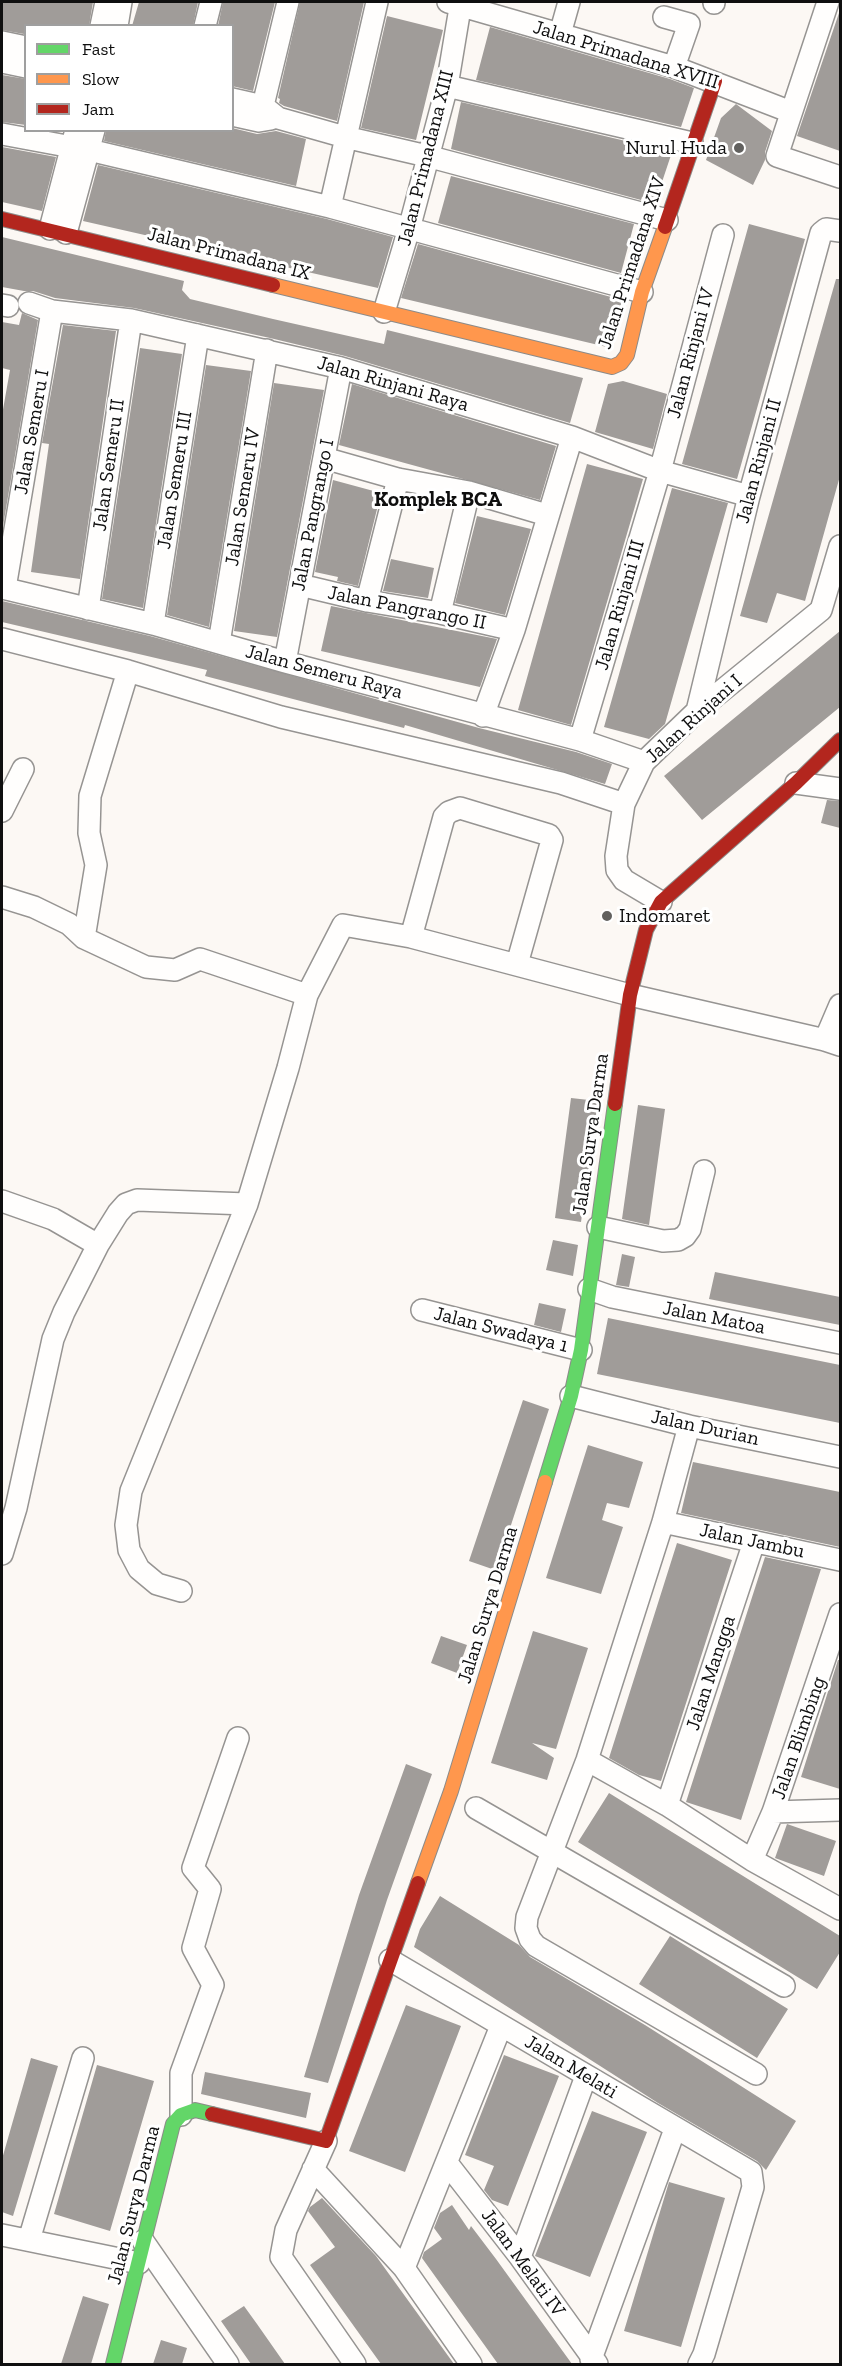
<!DOCTYPE html>
<style>
body{margin:0}
#map{position:relative;width:842px;height:2366px;overflow:hidden;background:#fcf8f4;font-family:"Zilla Slab",serif}
canvas{display:block}
.frame{position:absolute;inset:0;border:3px solid #0f0f0f;pointer-events:none}
.legend{position:absolute;left:24px;top:24px;width:210px;height:108px;box-sizing:border-box;background:#fff;border:2px solid #9f9f9f;margin:0;padding:8px 10px;list-style:none;font-size:18px;color:#0f0f0f}
.legend li{display:flex;align-items:center;gap:12px;height:30px}
.legend b{width:30px;border:2px solid #9f9f9f}
</style>
<div id="map">
<canvas width="842" height="2366"></canvas>
<div class="frame"></div>
<ul class="legend">
<li><b style="height:8px;background:#63d668"></b>Fast</li>
<li><b style="height:8px;background:#ff974d"></b>Slow</li>
<li><b style="height:8px;background:#b3261e"></b>Jam</li>
</ul>
</div>
<script>
const context = document.querySelector('canvas').getContext('2d');
context.lineJoin = 'round';
function paint(path, color) { context.fillStyle = color; context.fill(path, 'evenodd'); }
const toPath = rows => new Path2D(rows.map(r => 'M' + r).join(''));
function trace(path, color, width, dash) { context.strokeStyle = color; context.lineWidth = width; context.lineCap = dash ? 'butt' : 'round'; context.setLineDash(dash || []); context.stroke(path); }
function label(font, color, halo, rows, align = 'center') {
  context.font = font + ' "Zilla Slab",serif'; context.lineWidth = 6; context.setLineDash([]); context.textBaseline = 'middle'; context.strokeStyle = halo; context.fillStyle = color; for (const [text, x, y, turn = 0] of rows) {
    context.save(); context.translate(x, y); context.rotate((+turn || 0) * Math.PI / 180); context.textAlign = isNaN(turn) ? turn : align; if (halo) context.strokeText(text, 0, 0); context.fillText(text, 0, 0); context.restore();
  }
}
const building = toPath([
 [2,2,93,2,89,26,26,26,24,34,2,30],
 [139,2,198,2,193,26,132,26],
 [223,2,275,2,253,91,232,86,232,26,218,26],
 [300,2,364,2,337,121,284,106,279,103,280,99,278,98],
 [839,13,840,13,840,151,797,136],
 [387,16,443,30,416,140,361,128],
 [490,27,670,79,694,88,681,127,476,80],
 [2,75,26,79,26,125,2,122],
 [461,102,672,152,656,200,642,197,641,200,451,149],
 [736,104,772,131,765,152,765,160,753,185,706,160,721,118],
 [232,128,257,134,276,131,306,139,296,186,104,141,106,130,232,130],
 [2,147,56,157,42,211,2,202],
 [98,165,327,219,393,237,378,288,83,221],
 [451,176,634,224,621,273,438,223],
 [749,224,805,239,737,479,682,464],
 [2,237,184,281,182,290,190,299,273,319,384,344,387,330,583,378,570,423,345,356,270,338,134,308,55,298,33,291,24,291,2,287],
 [418,244,622,300,611,348,401,298],
 [836,279,840,279,840,476,805,601,777,593,767,623,740,616],
 [22,313,38,320,2,532,2,415,10,370,2,368,2,322,19,325],
 [63,325,116,331,80,579,31,572,49,444,42,443],
 [140,348,182,354,143,608,102,599],
 [206,365,251,371,209,627,167,615],
 [623,381,667,394,653,449,595,432,608,384],
 [274,383,324,390,277,637,234,631],
 [352,384,556,446,540,500,339,445],
 [587,464,643,479,571,725,518,710],
 [333,480,381,493,358,586,337,581,338,577,315,572],
 [672,488,728,503,665,724,649,739,604,727],
 [477,516,531,529,505,615,455,603],
 [391,559,434,568,428,598,383,591],
 [2,601,150,636,479,728,576,752,612,764,605,784,405,725,404,728,205,676,207,670,2,622],
 [331,606,497,639,480,687,321,651],
 [840,631,840,707,702,820,664,776],
 [827,800,840,801,840,828,821,823],
 [571,1098,598,1101,581,1222,555,1218],
 [638,1105,665,1109,649,1225,622,1219],
 [553,1240,578,1245,573,1276,546,1270],
 [622,1254,635,1257,629,1287,616,1285],
 [715,1272,840,1297,840,1325,709,1299],
 [539,1303,566,1309,561,1332,534,1325],
 [608,1318,840,1365,840,1423,597,1374],
 [523,1400,549,1409,511,1525,495,1570,469,1561],
 [588,1445,643,1462,629,1508,607,1503,602,1520,623,1527,601,1594,546,1578],
 [693,1462,840,1492,840,1547,681,1513],
 [677,1543,732,1560,661,1781,639,1775,609,1758],
 [765,1557,821,1569,741,1820,686,1802],
 [533,1631,588,1648,556,1749,532,1743,554,1758,547,1780,491,1763],
 [441,1636,467,1645,457,1673,431,1663],
 [838,1660,840,1660,840,1789,801,1777],
 [406,1764,432,1774,387,1900,328,2083,304,2077,359,1895],
 [609,1793,840,1936,840,1952,817,1989,578,1842],
 [787,1824,836,1841,824,1876,775,1858],
 [440,1896,519,1945,530,1957,645,2025,796,2121,766,2170,757,2161,658,2103,414,1947,420,1929],
 [670,1936,788,2009,757,2058,639,1984],
 [406,2005,461,2026,405,2172,349,2151],
 [504,2055,559,2076,508,2206,492,2200,484,2190,494,2166,465,2155],
 [31,2058,58,2066,13,2216,2,2212,2,2159],
 [97,2065,154,2081,110,2231,54,2214],
 [205,2072,311,2093,306,2118,201,2094],
 [592,2111,647,2132,590,2277,535,2256],
 [669,2182,725,2198,681,2347,624,2331],
 [322,2198,376,2256,454,2364,381,2364,310,2265,335,2247,308,2211,310,2207],
 [452,2205,469,2230,471,2226,496,2259,572,2364,498,2364,422,2258,424,2252,442,2239,434,2228,440,2213],
 [83,2296,109,2304,91,2364,61,2364],
 [244,2306,257,2324,285,2364,251,2364,221,2321],
 [161,2340,187,2348,182,2364,153,2364]
]);
const street = toPath([
 [448,2,674,67,791,112],
 [828,2,777,156,840,177],
 [714,3,714,2],
 [664,17,689,24,674,67],
 [101,26,106,2],
 [117,26,121,2],
 [205,26,211,2],
 [560,34,569,2],
 [2,42,26,47],
 [2,62,26,67],
 [447,86,692,143],
 [232,99,263,106,278,118,345,137,427,156,667,220],
 [232,115,259,121,271,119],
 [260,118,288,2],
 [2,134,72,147],
 [89,150,330,207,642,292],
 [330,207,377,2],
 [50,229,76,130],
 [66,233,94,130],
 [29,303,52,311,131,320,341,368,572,437,660,471,749,496],
 [2,305,8,306],
 [384,312,409,229,447,86,461,2],
 [324,458,398,479,469,492,547,515],
 [300,585,367,601,440,613,514,630],
 [2,588,153,624,285,662,580,740,644,762],
 [5,588,52,311],
 [367,601,398,479],
 [88,609,131,320],
 [440,613,469,492],
 [153,624,198,335],
 [2,639,128,671,281,717,561,783,624,804],
 [219,643,267,350],
 [285,662,341,368],
 [697,711,749,496,821,233,826,229,840,231],
 [483,716,514,630,572,437],
 [580,740,660,471,723,235],
 [796,783,840,789],
 [2,811,23,769],
 [2,897,34,907,69,924,84,938,146,967,175,970,200,959,307,995,343,925,411,937,630,995,825,1040,840,1045],
 [661,902,624,880,617,870,616,856,624,804,644,762,697,711,821,610,840,546],
 [411,937,444,817,449,812,460,808,549,835,552,840,517,964],
 [84,938,96,865,89,833,90,796,128,671],
 [825,1040,840,1005],
 [2,1201,53,1219,98,1245],
 [598,1227,663,1241,678,1240,685,1236,690,1229,704,1171],
 [589,1289,612,1297,840,1343],
 [422,1310,581,1350],
 [571,1396,689,1426,840,1457],
 [689,1426,663,1522,587,1760,527,1917,526,1928,530,1939,536,1946,756,2074],
 [663,1522,840,1560],
 [2,1554,16,1508,53,1339,64,1312,98,1245,118,1213,126,1204,137,1200,247,1204],
 [181,1591,157,1584,139,1569,129,1550,126,1525,131,1491,247,1204,288,1068,307,995],
 [587,1760,667,1805,752,1860,840,1909],
 [667,1805,754,1542],
 [476,1808,784,1986],
 [773,1812,840,1810],
 [752,1860,773,1812,840,1614],
 [390,1960,751,2172,753,2187,704,2354,699,2364],
 [181,2115,181,2073,213,1985,193,1948,210,1889,193,1868,238,1738],
 [326,2141,286,2230,281,2257,355,2364],
 [447,2163,520,2257,597,2364],
 [313,2169,404,2268,471,2364],
 [2,2235,139,2263],
 [29,2240,83,2058],
 [143,2241,228,2364],
 [520,2257,586,2076],
 [404,2268,501,2026],
 [591,2359,675,2129]
]);
const fast = toPath([
 [545,1482,571,1396,581,1350,615,1104],
 [113,2364,173,2124,181,2115,195,2110,212,2114]
]);
const slow = toPath([
 [273,285,612,367,621,363,627,355,642,292,665,227],
 [418,1883,451,1791,545,1482]
]);
const jam = toPath([
 [2,219,273,285],
 [665,227,715,81],
 [615,1104,630,995,646,930,661,902,796,783,840,740],
 [212,2114,326,2141,418,1883]
]);
const markers = [
 [739,148,6,"#62615f"],
 [607,916,6,"#62615f"]
];
const streetNames = [
 ["Jalan Primadana XVIII",626,55,17],
 ["Jalan Primadana XIII",426,158,-76],
 ["Jalan Primadana IX",229,254,14],
 ["Jalan Primadana XIV",632,263,-72],
 ["Jalan Rinjani IV",691,353,-75],
 ["Jalan Rinjani Raya",393,384,16],
 ["Jalan Semeru I",32,432,-80],
 ["Jalan Rinjani II",759,461,-75],
 ["Jalan Semeru II",109,465,-82],
 ["Jalan Semeru III",175,480,-81],
 ["Jalan Semeru IV",243,497,-81],
 ["Jalan Pangrango I",313,515,-79],
 ["Jalan Rinjani III",620,605,-74],
 ["Jalan Pangrango II",407,608,11],
 ["Jalan Semeru Raya",324,672,15],
 ["Jalan Rinjani I",694,719,-42],
 ["Jalan Surya Darma",591,1134,-82],
 ["Jalan Matoa",714,1318,11],
 ["Jalan Swadaya 1",501,1330,14],
 ["Jalan Durian",705,1428,12],
 ["Jalan Jambu",752,1541,12],
 ["Jalan Surya Darma",488,1605,-73],
 ["Jalan Mangga",711,1673,-72],
 ["Jalan Blimbing",799,1738,-71],
 ["Jalan Melati",571,2067,31],
 ["Jalan Surya Darma",134,2205,-76],
 ["Jalan Melati IV",523,2263,54]
];
const poiNames = [
 ["Nurul Huda",727,148],
 ["Indomaret",619,916,"left"]
];
const neighbourhoodNames = [
 ["Komplek BCA",438,500]
];
paint(building, '#a09c99');
trace(street, '#969492', 24);
trace(fast, '#8c8b89', 16);
trace(slow, '#8c8b89', 16);
trace(jam, '#8c8b89', 16);
trace(street, '#fffefd', 21);
trace(fast, '#63d668', 14);
trace(slow, '#ff974d', 14);
trace(jam, '#b3261e', 14);
for (const [x, y, r, color] of markers) { const dot = new Path2D(); dot.arc(x, y, r, 0, 2 * Math.PI); context.fillStyle = color; context.fill(dot); trace(dot, '#fff', 2); }
label('20px', '#0f0f0f', '#fff', streetNames);
label('20px', '#0f0f0f', '#fff', poiNames, 'right');
label('bold 21px', '#0f0f0f', '#fff', neighbourhoodNames);
</script>
